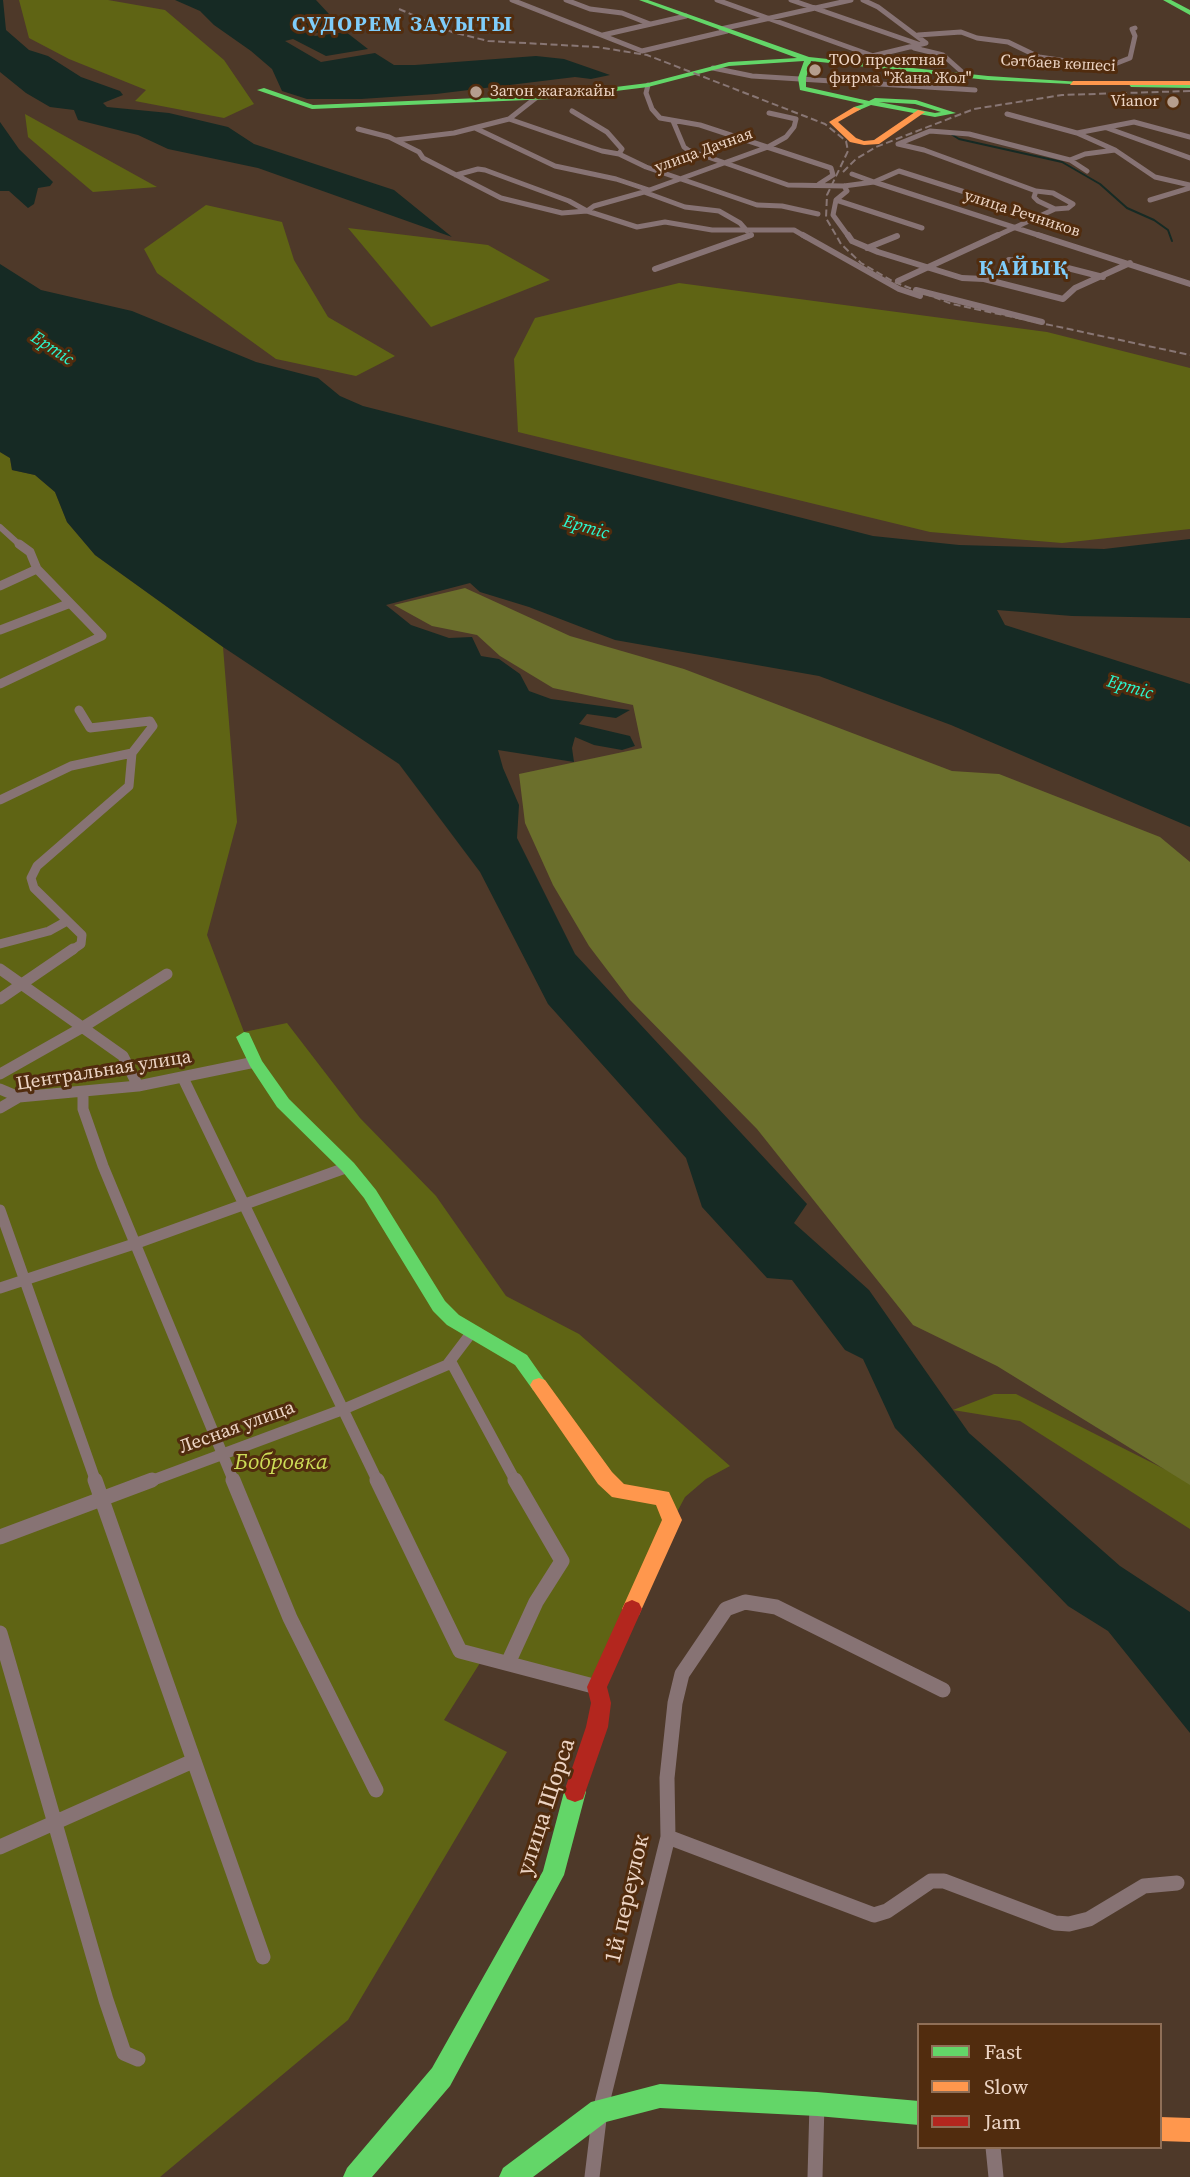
<!DOCTYPE html>
<meta charset="utf-8">
<style>
body{margin:0}
#map{position:relative;width:1190px;height:2177px;overflow:hidden;background:#4e3929;font-family:"Source Serif 4",serif}
canvas{display:block}
.legend{position:absolute;left:917px;top:2023px;width:245px;height:126px;box-sizing:border-box;background:#512c0e;border:2px solid #8f6f57;margin:0;padding:9px 12px;list-style:none;font-size:21px;color:#ecd4c4}
.legend li{display:flex;align-items:center;gap:14px;height:35px}
.legend b{width:35px;border:2px solid #8f6f57}
</style>
<div id="map">
<canvas width="1190" height="2177"></canvas>
<ul class="legend">
<li><b style="height:9px;background:#63d668"></b>Fast</li>
<li><b style="height:9px;background:#ff974d"></b>Slow</li>
<li><b style="height:9px;background:#b3261e"></b>Jam</li>
</ul>
</div>
<script>
const context = document.querySelector('canvas').getContext('2d');
context.lineJoin = 'round';
function paint(path, color) { context.fillStyle = color; context.fill(path, 'evenodd'); }
const toPath = rows => new Path2D(rows.map(r => 'M' + r).join(''));
function trace(path, color, width, dash) { context.strokeStyle = color; context.lineWidth = width; context.lineCap = dash ? 'butt' : 'round'; context.setLineDash(dash || []); context.stroke(path); }
function label(font, color, halo, rows, align = 'center') {
  context.font = font + ' "Source Serif 4",serif'; context.lineWidth = 6; context.setLineDash([]); context.textBaseline = 'middle'; context.strokeStyle = halo; context.fillStyle = color; for (const [text, x, y, turn = 0] of rows) {
    context.save(); context.translate(x, y); context.rotate((+turn || 0) * Math.PI / 180); context.textAlign = isNaN(turn) ? turn : align; if (halo) context.strokeText(text, 0, 0); context.fillText(text, 0, 0); context.restore();
  }
}
const green = toPath([
 [19,0,108,0,165,10,224,60,254,104,224,118,135,101,146,90,69,59,29,38],
 [25,114,157,187,93,192,28,137],
 [206,205,282,222,294,260,328,317,395,356,356,376,276,359,157,273,144,249],
 [348,228,488,245,550,280,431,327],
 [679,283,1047,332,1190,368,1190,529,1062,543,930,532,518,432,514,359,535,318],
 [0,452,10,458,12,470,35,475,55,492,67,522,95,555,223,647,237,822,207,935,244,1032,287,1023,360,1118,436,1196,506,1296,579,1334,730,1466,706,1479,685,1497,648,1567,595,1687,485,1655,444,1720,507,1752,348,2020,160,2177,0,2177],
 [994,1394,1016,1394,1190,1482,1190,1529,1020,1421,953,1410]
]);
const forest = toPath([
 [465,588,570,636,684,669,952,771,999,774,1160,837,1190,862,1190,1485,997,1366,913,1325,757,1129,630,1000,589,946,553,885,525,823,519,774,642,748,633,705,553,688,500,656,477,635,432,626,394,605]
]);
const water = toPath([
 [0,0,3,0,6,30,29,50,48,56,81,77,120,91,123,95,103,103,107,107,169,113,228,127,254,144,394,190,452,237,258,168,168,149,138,135,78,120,74,110,50,107,26,93,0,72],
 [175,0,316,0,342,28,311,34,315,36,346,32,368,49,326,56,293,39,285,41,321,62,375,53,394,65,415,65,536,56,564,59,610,75,591,79,575,77,436,94,361,99,307,99,282,91,272,69,251,51,214,25,200,11],
 [0,122,19,149,53,182,50,186,38,188,34,204,28,208,9,191,0,191],
 [0,264,41,290,132,311,256,362,318,378,340,396,363,406,873,536,959,545,1104,549,1190,539,1190,618,1072,616,997,610,1005,625,1190,684,1190,827,951,725,819,676,615,640,529,607,480,592,470,583,386,605,411,625,449,638,472,637,481,656,499,659,520,674,529,691,551,699,630,710,616,718,587,714,579,724,630,736,635,746,622,750,594,745,575,737,572,748,574,762,498,750,503,768,519,805,517,838,575,954,807,1204,794,1223,869,1290,969,1433,1120,1566,1190,1612,1190,1733,1108,1631,1068,1606,895,1428,863,1359,845,1350,792,1280,767,1278,702,1207,686,1158,548,1004,480,872,399,764,223,647,95,555,67,522,55,492,35,475,12,470,10,458,0,452]
]);
const stream = toPath([
 [951,134,959,139,1062,162,1100,184,1127,208,1154,220,1168,230,1172,241]
]);
const streetFar4 = toPath([
 [512,0,642,51,727,31],
 [566,0,590,9,622,13,650,24],
 [717,0,893,63,893,69],
 [791,0,921,45],
 [721,29,851,0],
 [603,35,686,16],
 [918,35,961,32,977,38,1008,42,1039,57,1107,67,1130,58,1135,36,1132,29,1135,28],
 [914,48,943,55,961,71],
 [843,63,926,43,878,7,863,0],
 [713,68,752,76,975,90],
 [648,85,646,93,652,109,660,118,700,125,831,168,833,175,819,184],
 [572,111,607,132,622,149,619,154],
 [1007,114,1077,133,1115,150,1155,177,1190,185],
 [509,119,602,151,619,154,646,167,757,205,782,206,818,214],
 [673,121,684,147,688,150,788,185,844,186,874,182,1044,237],
 [475,128,555,166,616,179,649,190],
 [1107,128,1190,158],
 [358,129,389,137,419,152,423,158,501,198,562,213,587,211,637,227,665,222,712,230,794,230,806,237],
 [1077,133,1134,122,1190,137],
 [396,140,454,133,509,119,537,97],
 [898,144,930,131,969,134,1070,160,1087,171],
 [898,144,924,150,1036,191],
 [1070,160,1085,154,1115,150],
 [852,174,874,182,899,171,968,193],
 [456,175,478,169,485,170,569,201,587,211,594,206,644,192,768,147,786,137,794,127,796,119,769,113],
 [844,186,847,191,836,200,833,215,849,237],
 [1036,191,1053,193,1073,204,1068,208,1055,209,1038,201,1034,197,1036,191],
 [644,192,685,207,719,211,740,223,747,231],
 [836,200,922,228],
 [1150,200,1190,188],
 [746,237,751,235],
 [994,237,1055,209]
]);
const streetFar3 = toPath([
 [803,235,899,289,920,296],
 [848,235,852,241,878,252,962,278,984,279,1063,299,1075,288,1130,263],
 [1038,235,1190,284],
 [867,248,897,236],
 [1009,260,1052,264,1103,277],
 [655,269,751,235],
 [898,281,998,235],
 [916,290,1042,322],
 [0,527,21,546]
]);
const streetFar2 = toPath([
 [0,586,37,569],
 [0,630,68,604],
 [0,684,102,636,37,569,30,552,19,544],
 [0,800,71,766,132,753],
 [0,944,49,931,67,921],
 [71,951,81,944,82,935,34,888,31,878,37,866,129,786,132,753,153,726,150,721,90,728,79,710]
]);
const streetFar1 = toPath([
 [0,969,123,1056,138,1086],
 [0,999,73,949],
 [0,1074,83,1027,167,974],
 [183,1078,378,1482],
 [0,1089,19,1097],
 [83,1092,83,1109,103,1166,234,1482],
 [0,1108,19,1097,138,1086,255,1062],
 [0,1210,96,1482],
 [0,1288,137,1243,348,1167],
 [451,1362,516,1482],
 [148,1482,344,1409,447,1365,472,1332]
]);
const street = toPath([
 [95,1480,263,1957],
 [233,1480,290,1618,376,1790],
 [377,1480,460,1651,597,1687],
 [0,1537,152,1480],
 [0,1633,106,2000,124,2053,138,2059],
 [508,1663,536,1602,562,1561,515,1480],
 [668,1837,874,1915,887,1911,931,1881,944,1881,1055,1923,1069,1924,1089,1919,1144,1886,1177,1883],
 [0,1847,193,1761],
 [993,2147,996,2177],
 [592,2177,600,2111,668,1837,667,1778,675,1703,682,1674,726,1609,745,1602,776,1607,943,1690],
 [815,2177,817,2104]
]);
const fast = toPath([
 [639,0,648,0,809,57,988,76,1096,83,1092,85,988,80,811,61,806,78,806,87,869,101,875,98,916,100,956,113,935,117,871,105,857,111,854,107,864,104,800,90,798,78,804,61,729,66,648,87,551,99,312,109,257,90,264,88,313,105,551,95,648,83,729,62,797,58,639,0],
 [879,102,915,104,941,112,935,113,879,102],
 [1163,0,1171,0,1190,10,1190,15,1163,0],
 [1128,83,1190,84,1190,88,1131,87,1128,83],
 [244,1032,249,1033,262,1061,289,1099,354,1163,376,1190,445,1301,459,1315,527,1355,548,1385,545,1390,539,1392,533,1390,515,1365,447,1325,433,1311,364,1198,342,1171,277,1107,250,1066,236,1037,244,1032],
 [575,1782,583,1785,586,1792,564,1875,450,2086,372,2177,343,2177,347,2168,432,2068,543,1871,564,1792,567,1785,575,1782],
 [660,2084,817,2092,919,2101,919,2125,817,2116,660,2108,606,2122,533,2177,499,2177,503,2168,591,2102,660,2084]
]);
const slow = toPath([
 [1073,81,1190,81,1190,85,1070,85,1073,81],
 [854,107,861,109,838,122,856,138,864,141,874,140,918,110,925,112,879,144,864,145,850,142,829,122,854,107],
 [539,1378,545,1380,612,1472,624,1484,669,1492,682,1520,639,1615,632,1618,625,1615,622,1609,662,1520,656,1505,612,1497,598,1484,533,1390,530,1385,533,1380,539,1378],
 [1160,2117,1190,2118,1190,2142,1160,2141,1160,2117]
]);
const jam = toPath([
 [632,1600,639,1603,642,1609,607,1687,611,1703,608,1727,583,1799,575,1802,567,1799,564,1792,586,1727,591,1703,587,1687,625,1603,632,1600]
]);
const rail = toPath([
 [513,0,623,44],
 [399,9,452,32,488,41,597,47,647,55,825,124,846,141,848,151,827,195,826,218,841,244,861,263,894,282,952,304,1190,355],
 [843,172,856,159,876,147,974,109,1062,95,1190,91]
]);
const markers = [
 [815,70,7,"#b59e8e"],
 [476,92,7,"#b59e8e"],
 [1173,102,7,"#b59e8e"]
];
const farPoinames = [
 ["ТОО проектная",829,61],
 ["фирма \"Жана Жол\"",829,79],
 ["Затон жағажайы",490,92],
 ["Vianor",1159,102,"right"]
];
const farStreetnames = [
 ["Сәтбаев көшесі",1058,64,3],
 ["улица Дачная",704,151,-20],
 ["улица Речников",1022,214,18]
];
const farWaternames = [
 ["Ертіс",52,349,33],
 ["Ертіс",586,528,16],
 ["Ертіс",1130,688,16]
];
const streetNames = [
 ["Центральная улица",104,1071,-9],
 ["Лесная улица",237,1428,-20]
];
const farDistrictnames = [
 ["СУДОРЕМ ЗАУЫТЫ",403,26],
 ["ҚАЙЫҚ",1024,270]
];
const nearParknames = [
 ["Бобровка",281,1463]
];
const nearStreetnames = [
 ["улица Щорса",547,1807,-72],
 ["1й переулок",628,1899,-77]
];
paint(green, '#5f6414');
paint(forest, '#6b6f2c');
paint(water, '#162a24');
trace(stream, '#162a24', 2);
trace(streetFar4, '#877374', 5);
trace(streetFar3, '#877374', 6);
trace(streetFar2, '#877374', 9);
trace(streetFar1, '#877374', 11);
trace(street, '#877374', 15);
paint(fast, '#63d668');
paint(slow, '#ff974d');
paint(jam, '#b3261e');
trace(rail, '#887674', 2, [7, 3.5]);
for (const [x, y, r, color] of markers) { const dot = new Path2D(); dot.arc(x, y, r, 0, 2 * Math.PI); context.fillStyle = color; context.fill(dot); trace(dot, '#512c0e', 2.5); }
label('16px', '#ecd4c4', '#512c0e', farPoinames, 'left');
label('16px', '#ecd4c4', '#512c0e', farStreetnames);
label('italic 18px', '#2af6d0', '#512c0e', farWaternames);
label('19px', '#ecd4c4', '#512c0e', streetNames);
context.letterSpacing = '2px';
label('bold 21px', '#7fcdfa', '#512c0e', farDistrictnames);
context.letterSpacing = '0px';
label('italic 23px', '#cddd57', '#512c0e', nearParknames);
label('23px', '#ecd4c4', '#512c0e', nearStreetnames);
</script>
